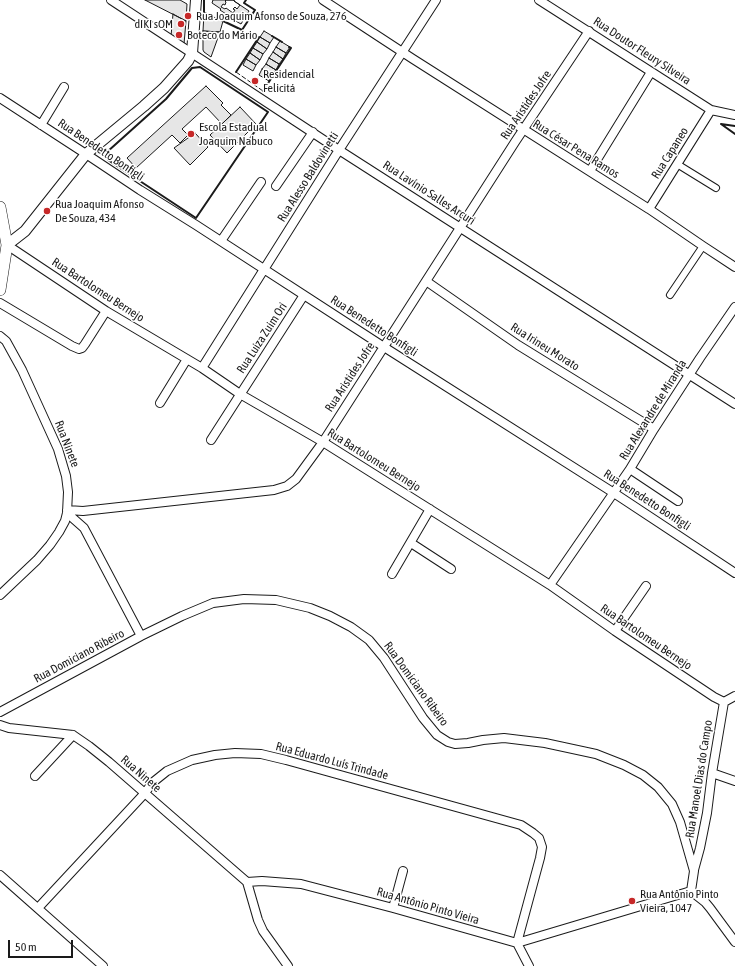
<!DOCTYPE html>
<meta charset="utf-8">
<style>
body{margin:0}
#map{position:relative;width:735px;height:966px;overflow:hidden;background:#fff;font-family:"Asap Condensed",sans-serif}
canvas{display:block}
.scale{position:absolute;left:8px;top:940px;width:65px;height:18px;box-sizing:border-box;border:2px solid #1a1a1a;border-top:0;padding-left:5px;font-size:12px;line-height:14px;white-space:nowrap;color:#1a1a1a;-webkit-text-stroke:3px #fff;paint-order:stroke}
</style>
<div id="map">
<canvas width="735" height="966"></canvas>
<div class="scale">50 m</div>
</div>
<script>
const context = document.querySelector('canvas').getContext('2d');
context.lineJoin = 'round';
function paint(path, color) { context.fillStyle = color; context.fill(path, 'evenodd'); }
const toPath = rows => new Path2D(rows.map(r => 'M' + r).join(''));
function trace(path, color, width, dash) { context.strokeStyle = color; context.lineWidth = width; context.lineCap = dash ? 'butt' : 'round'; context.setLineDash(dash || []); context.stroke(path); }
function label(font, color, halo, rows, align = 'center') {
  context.font = font + ' "Asap Condensed",sans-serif'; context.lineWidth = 3; context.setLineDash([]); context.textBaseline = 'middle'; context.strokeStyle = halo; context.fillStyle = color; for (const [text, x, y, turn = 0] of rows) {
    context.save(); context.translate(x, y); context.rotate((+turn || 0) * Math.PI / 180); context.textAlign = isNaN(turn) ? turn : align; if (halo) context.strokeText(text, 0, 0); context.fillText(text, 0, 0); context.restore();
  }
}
const building = toPath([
 [145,0,180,0,187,4,186,21,145,0],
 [213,0,234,0,234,1,249,11,241,24,232,19,231,20,225,16,226,14,220,10,221,9,212,3,213,0],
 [226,0,234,0,234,1,240,5,237,9,235,7,233,9,235,10,233,13,226,8,225,9,221,7,223,4,225,5,226,2,225,1,226,0],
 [204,13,223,21,220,32,203,31,204,13],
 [173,14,186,21,184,44,171,36,173,14],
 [203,31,220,32,211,57,204,52,203,50,203,31],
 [264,31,274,37,270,43,260,37,264,31],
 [260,37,270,43,267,49,257,42,260,37],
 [280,41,290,47,286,53,276,47,280,41],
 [257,42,267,49,263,54,253,48,257,42],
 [276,47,286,53,283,59,273,52,276,47],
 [253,48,263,54,260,60,250,53,253,48],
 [273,52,283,59,279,64,269,58,273,52],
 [250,53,260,60,256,65,246,59,250,53],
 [269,58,279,64,276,70,266,64,269,58],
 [246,59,256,65,253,71,243,65,246,59],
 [266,64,276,70,272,75,262,69,266,64],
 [262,69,272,75,269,81,259,75,262,69],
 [206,86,223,103,221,105,231,115,222,124,206,107,182,129,188,135,180,143,172,135,136,168,127,158,206,86],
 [240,107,256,124,227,153,210,135,240,107],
 [195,133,208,147,190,165,174,148,195,133]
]);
const pedestrian = toPath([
 [677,164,716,188],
 [670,295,703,246]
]);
const minor = toPath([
 [111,0,339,150,735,404],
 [323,0,413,59,649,209,703,246,735,267],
 [539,0,711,110,735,115],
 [0,98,86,154,140,190,196,225,384,347,614,493,735,573],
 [41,125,64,87],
 [590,171,651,72],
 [276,186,313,132],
 [649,209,711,110],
 [221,241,261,182],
 [7,245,106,311,202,368,240,394,323,442,550,585,615,631,714,697,724,702],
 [426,281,518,345,654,429],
 [0,303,72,346,79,349,82,348,85,344,106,311],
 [0,336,6,341,22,370,58,449,66,476,68,492,67,513,65,521,59,532,50,545,37,560,0,595],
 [202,368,339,150,436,0],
 [160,403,187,359],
 [211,440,304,295],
 [630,469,678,501],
 [67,510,83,511,274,490,287,486,296,479,323,442,515,142,589,31],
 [67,513,84,528,141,636],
 [411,543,451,569],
 [392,574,430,509],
 [550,585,630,469,654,429,700,358,735,307],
 [615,631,646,586],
 [0,712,141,636,182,616,213,603,244,599,276,600,310,608,330,616,351,627,369,640,384,658,423,718,437,735,448,742,455,744,468,743,483,740,504,738,545,743,596,754,624,765,643,775,658,787,672,804,680,822,694,871,691,891],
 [0,725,9,728,73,735,89,746,109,762,247,882],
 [712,773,735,781],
 [35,776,73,735],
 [694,870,700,848,707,813,712,773,724,702,735,696],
 [0,875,103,966],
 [247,882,262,881,301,884,393,908,517,943,691,891],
 [247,882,258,920,263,931,288,966],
 [691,891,705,902,710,908,735,942],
 [38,908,145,793,152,783,167,771,192,760,215,755,235,753,261,754,286,760,521,825,533,833,539,838,542,847,540,858,517,943,529,966],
 [393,908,403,871]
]);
const tertiary = toPath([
 [7,245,25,231,86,154,144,106,164,88,188,61,192,53,196,0]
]);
const secondary = toPath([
 [0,207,7,245,0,290]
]);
const fence = toPath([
 [236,72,263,91]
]);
const wall = toPath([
 [204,0,204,13,207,14],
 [221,20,242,30,255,10,244,3,246,0],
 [272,36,282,42],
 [200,67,268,112,196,218,108,160,107,152,166,99,192,68,200,67],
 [236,72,259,37],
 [263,91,291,48,289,47],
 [735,126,721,124,735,134]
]);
const markers = [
 [188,16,4,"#c62828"],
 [181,24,4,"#c62828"],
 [179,35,4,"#c62828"],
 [255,81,4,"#c62828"],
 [191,134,4,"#c62828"],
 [47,211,4,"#c62828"],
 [632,901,4,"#c62828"]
];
const poiNames = [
 ["Rua Joaquim Afonso de Souza, 276",196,16],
 ["dIKI sOM",173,24,"right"],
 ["Boteco do Mário",187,35],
 ["Residencial",263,74],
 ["Felicitá",263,88],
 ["Escola Estadual",199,127],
 ["Joaquim Nabuco",199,141],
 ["Rua Joaquim Afonso",55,204],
 ["De Souza, 434",55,218],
 ["Rua Antônio Pinto",640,894],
 ["Vieira, 1047",640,908]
];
const streetNames = [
 ["Rua Doutor Fleury Silveira",642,51,33],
 ["Rua Aristides Jofre",526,105,-56],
 ["Rua César Pena Ramos",576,149,32],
 ["Rua Benedetto Bonfigli",101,150,34],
 ["Rua Capaneo",670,153,-58],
 ["Rua Alesso Baldovinetti",308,177,-58],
 ["Rua Lavínio Salles Arcuri",429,193,33],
 ["Rua Bartolomeu Bernejo",98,290,33],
 ["Rua Benedetto Bonfigli",374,326,33],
 ["Rua Luiza Zuim Ori",262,338,-57],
 ["Rua Irineu Morato",545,347,32],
 ["Rua Aristides Jofre",350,377,-57],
 ["Rua Alexandre de Miranda",653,410,-58],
 ["Rua Ninete",67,444,69],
 ["Rua Bartolomeu Bernejo",374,460,32],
 ["Rua Benedetto Bonfigli",647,500,33],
 ["Rua Bartolomeu Bernejo",646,637,34],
 ["Rua Domiciano Ribeiro",79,656,-28],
 ["Rua Domiciano Ribeiro",416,684,54],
 ["Rua Eduardo Luís Trindade",332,761,15],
 ["Rua Ninete",141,774,41],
 ["Rua Manoel Dias do Campo",699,779,-81],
 ["Rua Antônio Pinto Vieira",428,906,16]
];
paint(building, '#e6e6e6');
trace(building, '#1a1a1a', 1);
trace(pedestrian, '#1a1a1a', 8);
trace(minor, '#1a1a1a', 10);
trace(tertiary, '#1a1a1a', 12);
trace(secondary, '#1a1a1a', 12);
trace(pedestrian, '#fff', 6);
trace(minor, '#fff', 8);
trace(tertiary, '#fff', 10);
trace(secondary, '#fff', 11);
trace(fence, '#1a1a1a', 1, [5, 2]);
trace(wall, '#1a1a1a', 2);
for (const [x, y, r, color] of markers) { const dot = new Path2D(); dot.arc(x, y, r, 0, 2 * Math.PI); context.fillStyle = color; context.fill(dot); trace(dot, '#fff', 1.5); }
label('12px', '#1a1a1a', '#fff', poiNames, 'left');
label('12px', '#1a1a1a', '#fff', streetNames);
</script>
